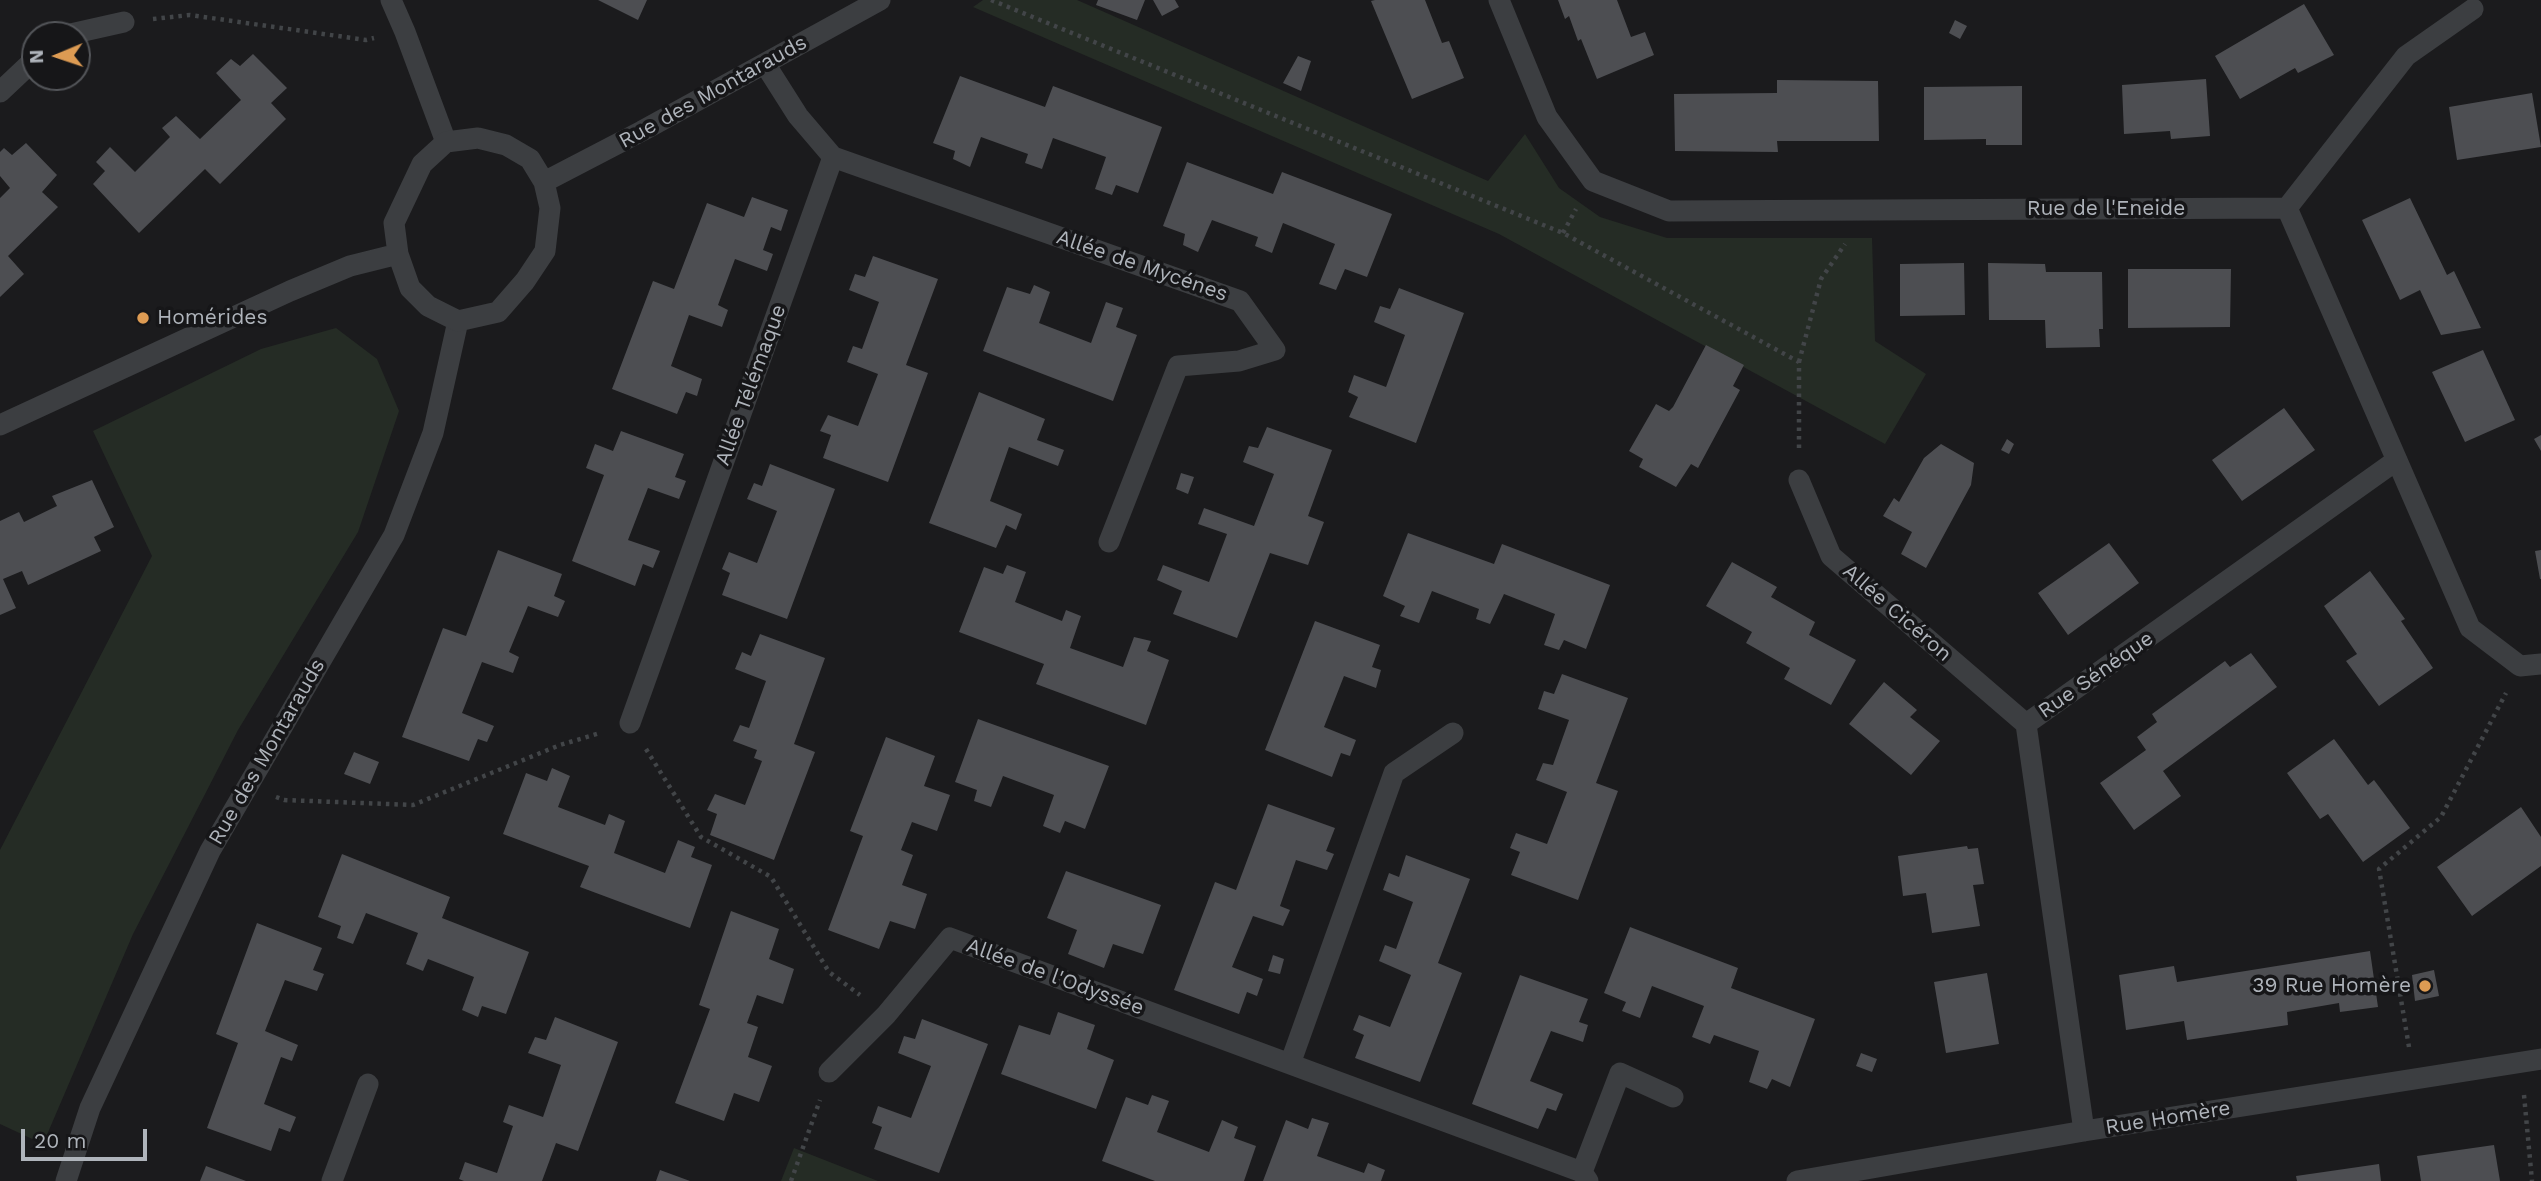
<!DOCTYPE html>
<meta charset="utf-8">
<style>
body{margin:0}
#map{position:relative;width:2541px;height:1181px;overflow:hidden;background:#1b1b1d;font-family:"Work Sans",sans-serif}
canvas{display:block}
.north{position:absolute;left:21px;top:21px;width:70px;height:70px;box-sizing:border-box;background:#161618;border:2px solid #535559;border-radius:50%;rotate:268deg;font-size:19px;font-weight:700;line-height:28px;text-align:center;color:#afb4bb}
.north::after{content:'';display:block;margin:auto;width:24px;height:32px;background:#dd9b53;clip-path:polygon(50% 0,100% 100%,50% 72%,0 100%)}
.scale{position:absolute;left:21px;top:1129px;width:126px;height:32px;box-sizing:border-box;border:4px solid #afb4bb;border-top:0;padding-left:9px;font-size:21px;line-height:24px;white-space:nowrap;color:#afb4bb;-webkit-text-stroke:5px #161618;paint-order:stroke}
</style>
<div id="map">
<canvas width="2541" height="1181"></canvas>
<div class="north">N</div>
<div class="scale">20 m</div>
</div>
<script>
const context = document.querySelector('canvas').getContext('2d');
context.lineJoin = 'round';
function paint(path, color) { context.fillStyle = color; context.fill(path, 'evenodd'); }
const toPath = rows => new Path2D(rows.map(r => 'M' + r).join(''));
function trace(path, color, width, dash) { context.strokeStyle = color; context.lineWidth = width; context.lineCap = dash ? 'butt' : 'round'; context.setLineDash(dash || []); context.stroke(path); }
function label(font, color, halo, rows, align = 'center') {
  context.font = font + ' "Work Sans",sans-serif'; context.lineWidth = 7; context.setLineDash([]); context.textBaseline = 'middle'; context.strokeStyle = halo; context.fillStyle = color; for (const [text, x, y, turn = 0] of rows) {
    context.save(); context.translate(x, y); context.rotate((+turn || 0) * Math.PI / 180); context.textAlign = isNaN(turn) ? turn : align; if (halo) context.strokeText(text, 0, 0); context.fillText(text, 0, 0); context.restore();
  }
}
const green = toPath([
 [983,0,1077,0,1488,181,1525,134,1559,188,1600,217,1667,238,1872,238,1875,341,1926,374,1885,444,1499,234,973,7],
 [336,328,377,359,399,411,358,532,238,730,133,934,43,1144,0,1124,0,850,152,556,93,431,261,349],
 [794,1148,878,1181,781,1181]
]);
const building = toPath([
 [598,0,647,0,638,20],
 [1098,0,1145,0,1137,20,1096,5],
 [1153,0,1175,0,1179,7,1162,16],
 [1375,0,1425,0,1442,43,1449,41,1464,78,1412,99,1371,1],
 [1558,0,1617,0,1631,37,1645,32,1654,55,1597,79,1581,39,1578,41,1569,16,1565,19],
 [2304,4,2334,55,2298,73,2295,68,2240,99,2215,56],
 [1955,20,1967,26,1960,39,1949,33],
 [253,54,287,88,271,103,286,119,220,184,205,169,139,233,93,184,105,171,96,162,110,147,135,172,170,137,162,128,176,116,200,139,241,100,216,73,231,59,240,66],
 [1298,56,1311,61,1301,91,1283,83],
 [960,76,1045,107,1053,86,1162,127,1138,193,1116,185,1112,195,1095,189,1106,157,1053,138,1042,169,1025,163,1028,154,981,137,970,167,953,159,955,151,933,143],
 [2206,79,2210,136,2171,139,2170,131,2124,134,2122,85],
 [1777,80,1878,81,1879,141,1777,141,1778,152,1675,151,1674,94,1777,93],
 [2022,86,2022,145,1986,145,1986,139,1924,140,1924,87],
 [2532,93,2541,147,2457,160,2449,107],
 [26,143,57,175,42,192,58,207,8,256,24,274,0,297,0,198,10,188,0,176,0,152,4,148,12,155],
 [1187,162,1273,194,1282,172,1392,214,1367,277,1345,269,1336,290,1319,284,1335,244,1283,223,1272,253,1255,246,1258,237,1212,220,1198,252,1183,245,1185,234,1163,226],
 [752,197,788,210,781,231,771,227,763,250,773,254,767,271,735,259,718,305,728,310,722,327,689,315,671,366,702,379,697,396,686,392,677,414,612,389,653,281,674,289,707,203,744,217],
 [2410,198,2447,275,2454,271,2481,328,2441,335,2420,290,2400,300,2362,220],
 [873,256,938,279,906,365,928,373,888,482,823,458,831,435,820,431,828,415,858,426,878,374,847,362,853,346,862,349,879,302,849,290,855,274,865,277],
 [1964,263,1965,315,1900,316,1900,264],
 [1988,263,2045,264,2046,272,2102,272,2103,329,2099,329,2100,347,2046,348,2045,320,1989,320],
 [2128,269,2231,269,2230,327,2128,328],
 [1034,285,1050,292,1039,323,1091,343,1106,302,1123,308,1116,327,1137,335,1113,401,983,351,1007,287,1030,294],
 [1399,288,1464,313,1416,443,1349,417,1358,397,1348,392,1354,375,1386,387,1405,335,1374,322,1380,306,1390,309],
 [1706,345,1744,365,1733,386,1740,390,1698,468,1691,464,1676,487,1639,467,1643,459,1629,451,1656,404,1669,411,1673,407],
 [2483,350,2515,420,2465,442,2432,372],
 [979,392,1045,419,1037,440,1064,450,1058,466,1009,447,990,501,1022,514,1016,530,1006,525,996,548,929,523],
 [2284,408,2315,450,2242,501,2212,460],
 [1267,427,1332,450,1308,516,1324,522,1308,565,1270,553,1237,638,1173,614,1182,591,1157,580,1163,565,1209,582,1227,534,1198,524,1204,508,1254,526,1274,474,1243,462,1249,446,1258,448],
 [621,431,684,454,675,477,686,481,679,499,648,488,628,540,660,551,653,568,643,564,635,586,572,561,604,475,586,468,595,444,613,451],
 [2541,435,2541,451,2534,439],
 [2007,439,2014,444,2009,454,2001,450],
 [1941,444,1974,463,1971,485,1926,568,1901,554,1912,532,1883,516,1894,498,1899,502,1924,458],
 [770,464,835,489,787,619,722,595,730,573,722,569,729,552,757,563,777,511,747,499,754,483,762,486],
 [1181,473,1194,477,1188,494,1176,489],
 [92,480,114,527,94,537,101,551,28,585,22,571,3,579,16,608,0,615,0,521,19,512,24,522,57,506,52,496],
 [1408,533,1494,564,1502,544,1610,585,1586,649,1564,640,1559,650,1544,645,1555,614,1504,594,1490,624,1476,619,1479,609,1432,591,1419,623,1400,616,1405,606,1383,596],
 [2109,543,2139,583,2068,635,2038,593],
 [498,550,562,574,554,596,565,601,558,617,528,606,509,652,519,657,513,673,482,662,462,713,494,726,487,742,478,739,469,761,402,737,443,628,466,636],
 [2541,550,2541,579,2540,579,2535,551],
 [1732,562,1777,587,1771,597,1815,622,1809,635,1856,660,1831,705,1784,679,1790,668,1746,643,1752,632,1706,606],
 [1007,565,1026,572,1015,602,1062,621,1066,610,1081,616,1070,648,1123,667,1134,637,1151,641,1147,651,1169,660,1146,725,1036,684,1044,664,959,632,984,567,1003,574],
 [2370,571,2405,619,2401,621,2433,668,2379,706,2346,661,2357,654,2324,606],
 [1315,621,1380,645,1372,667,1381,670,1376,688,1344,676,1324,727,1356,740,1350,756,1341,753,1332,777,1265,750],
 [760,634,825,658,794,744,815,752,774,860,710,835,717,814,707,810,715,794,745,805,762,761,754,758,757,750,733,741,740,725,749,728,766,681,735,669,742,652,751,656],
 [2251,653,2277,687,2163,771,2181,796,2134,830,2100,783,2146,750,2137,737,2157,722,2152,714,2225,661,2230,667],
 [1562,674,1628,698,1596,783,1618,791,1578,900,1511,875,1520,852,1510,848,1516,833,1547,844,1567,792,1536,780,1543,763,1553,765,1569,720,1538,709,1544,691,1554,694],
 [1884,682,1917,710,1910,717,1940,741,1911,775,1849,724],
 [978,719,1109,766,1085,829,1065,821,1060,833,1043,826,1054,795,1003,776,991,807,974,801,977,790,955,782],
 [886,737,935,756,924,786,950,795,937,831,912,822,901,850,913,855,902,885,927,894,915,929,890,921,879,949,828,930,863,836,850,831],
 [2334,739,2368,785,2374,780,2410,828,2363,862,2328,814,2320,819,2287,773],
 [354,752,379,762,370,784,344,774],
 [552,768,570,776,558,807,605,825,609,814,625,821,614,853,665,873,678,840,695,847,691,857,712,865,690,928,580,887,589,866,503,834,526,773,547,781],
 [1268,804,1335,828,1326,851,1334,854,1327,870,1296,860,1280,906,1290,910,1283,926,1253,916,1232,967,1263,979,1257,996,1247,992,1239,1014,1174,990,1215,882,1236,890],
 [2521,807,2541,837,2541,866,2472,916,2437,867],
 [1967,846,1968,849,1978,848,1984,884,1973,885,1980,926,1932,933,1926,893,1903,896,1898,856],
 [342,854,450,897,442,918,529,952,506,1014,482,1006,478,1017,462,1010,474,977,428,959,423,971,406,964,418,933,366,913,353,944,337,938,341,926,318,917],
 [1406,855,1470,879,1438,963,1462,973,1420,1082,1355,1058,1364,1035,1353,1030,1359,1015,1390,1027,1411,975,1379,961,1385,945,1396,949,1413,902,1383,890,1389,873,1399,877],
 [1066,871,1161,905,1143,954,1113,944,1104,968,1068,954,1077,930,1047,918],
 [731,911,779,929,769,959,794,969,783,1004,757,995,747,1023,758,1027,748,1057,772,1066,759,1102,734,1093,724,1121,675,1103,710,1009,699,1005],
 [257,923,322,948,313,970,324,974,317,991,285,980,265,1031,298,1045,292,1061,281,1057,264,1104,296,1117,290,1132,279,1128,271,1151,207,1128,238,1043,216,1034],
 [1630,927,1738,968,1731,988,1815,1019,1790,1087,1772,1079,1767,1089,1749,1082,1759,1051,1714,1035,1710,1044,1692,1037,1704,1006,1652,986,1640,1018,1622,1011,1626,1002,1604,993],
 [2370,951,2378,1007,2340,1012,2339,1003,2287,1012,2288,1025,2187,1040,2184,1021,2126,1030,2119,975,2174,966,2177,982],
 [1273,955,1284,959,1280,974,1268,971],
 [2434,970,2439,996,2415,1001,2412,975],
 [1987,973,1999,1044,1946,1053,1934,982],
 [1520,975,1588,999,1579,1022,1588,1025,1583,1042,1551,1031,1530,1081,1563,1094,1556,1111,1547,1108,1538,1129,1472,1104],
 [1058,1012,1095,1025,1087,1049,1114,1060,1096,1109,1001,1074,1019,1025,1050,1035],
 [555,1017,618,1042,578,1151,556,1143,542,1181,464,1181,459,1179,465,1162,497,1173,513,1126,503,1122,509,1105,543,1117,561,1065,528,1053,535,1037,546,1040],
 [922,1019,988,1044,939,1173,874,1149,882,1127,872,1123,878,1106,911,1118,931,1066,898,1053,904,1036,915,1039],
 [1861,1053,1877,1059,1872,1072,1856,1066],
 [1152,1095,1169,1101,1157,1132,1209,1152,1222,1120,1238,1127,1234,1138,1256,1146,1244,1181,1155,1181,1102,1161,1126,1097,1148,1105],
 [1312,1118,1329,1123,1317,1156,1364,1173,1368,1163,1385,1170,1381,1181,1263,1181,1286,1120,1308,1129],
 [2494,1145,2500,1181,2421,1181,2417,1156],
 [2379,1164,2381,1181,2297,1181,2296,1176],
 [206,1166,246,1181,200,1181],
 [660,1170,690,1181,656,1181]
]);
const path = toPath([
 [991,0,1563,233,1799,362,1799,448],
 [153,19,190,15,366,40,374,38],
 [1563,233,1576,209],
 [1799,362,1821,279,1845,244],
 [646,749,701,837,771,877,829,972,860,995],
 [276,797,284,800,413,805,560,745,600,733],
 [2409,1047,2379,869,2441,817,2506,693],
 [2524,1095,2532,1181],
 [791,1181,820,1100]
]);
const minor = toPath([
 [391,0,405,32,446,142],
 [1499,0,1547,117,1593,181,1669,211,2287,208,2470,628,2520,666,2541,664],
 [66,35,124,22],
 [0,92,35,59],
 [833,157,1240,301,1275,350,1239,361,1178,366,1109,542],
 [2287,208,2406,56,2473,9],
 [1799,480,1831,556,2026,724],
 [630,723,833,157,798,116,765,64],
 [1453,733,1394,773,1290,1064,1582,1172,1588,1181],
 [829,1072,886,1015,950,938,1290,1064],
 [2084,1131,2026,724,2397,460],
 [1582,1172,1620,1073,1673,1097],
 [66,1181,90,1108,210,851,394,535,433,433,458,321],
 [332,1181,368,1084],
 [1797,1181,2084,1131,2541,1059]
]);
const tertiary = toPath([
 [478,138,506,145,530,159,544,182,550,208,545,251,525,281,498,312,458,321,428,306,410,288,398,254,394,223,422,164,446,142,478,138],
 [544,182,642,131,880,0],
 [0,425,290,291,350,266,398,254]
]);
const markers = [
 [143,318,7,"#dd9b53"],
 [2425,986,7,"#dd9b53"]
];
const streetNames = [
 ["Rue des Montarauds",713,92,-29],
 ["Rue de l'Eneide",2106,209],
 ["Allée de Mycénes",1142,266,19],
 ["Allée Télémaque",751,385,-70],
 ["Allée Cicéron",1897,613,41],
 ["Rue Sénéque",2096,675,-35],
 ["Rue des Montarauds",267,752,-60],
 ["Allée de l'Odyssée",1055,977,20],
 ["Rue Homère",2168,1118,-9]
];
const poiNames = [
 ["Homérides",157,318],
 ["39 Rue Homère",2411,986,"right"]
];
paint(green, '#252c25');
paint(building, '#4d4e52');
trace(path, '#424548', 4.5, [3.5, 5]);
trace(minor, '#3c3e41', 21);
trace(tertiary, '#3c3e41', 21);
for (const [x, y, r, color] of markers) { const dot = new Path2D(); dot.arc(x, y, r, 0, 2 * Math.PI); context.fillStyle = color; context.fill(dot); trace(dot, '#161618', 2.5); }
label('21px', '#afb4bb', '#161618', streetNames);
label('21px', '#afb4bb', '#161618', poiNames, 'left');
</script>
